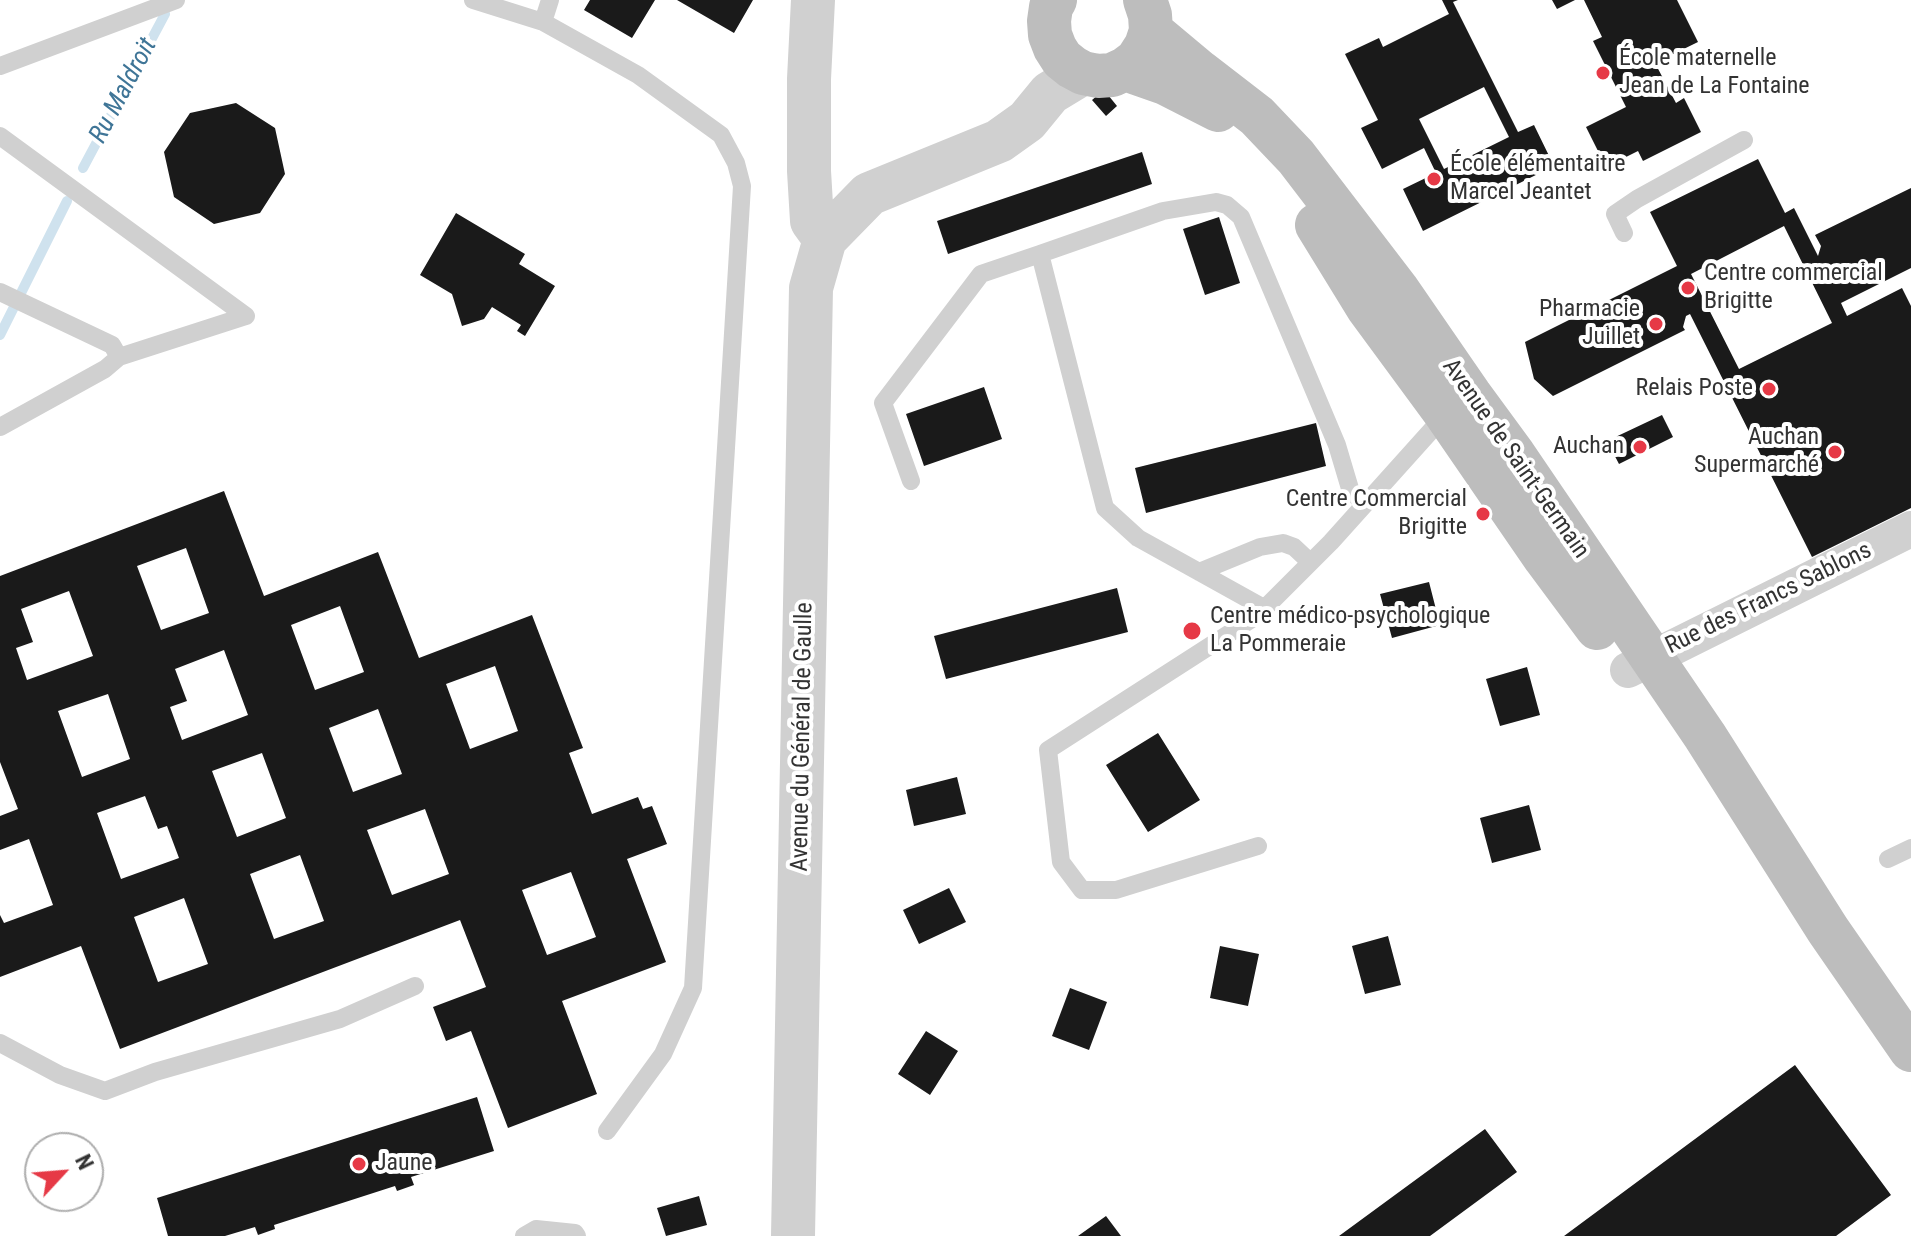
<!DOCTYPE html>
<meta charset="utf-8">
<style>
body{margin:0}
#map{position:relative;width:1911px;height:1236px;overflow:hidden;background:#fff;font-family:"Roboto Condensed",sans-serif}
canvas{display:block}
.north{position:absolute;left:24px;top:1132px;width:80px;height:80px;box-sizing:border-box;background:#fff;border:2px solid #adadad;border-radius:50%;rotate:64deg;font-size:22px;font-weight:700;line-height:32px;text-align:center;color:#333}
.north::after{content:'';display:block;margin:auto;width:28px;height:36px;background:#e63946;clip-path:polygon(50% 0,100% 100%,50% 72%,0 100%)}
</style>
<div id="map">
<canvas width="1911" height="1236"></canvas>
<div class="north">N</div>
</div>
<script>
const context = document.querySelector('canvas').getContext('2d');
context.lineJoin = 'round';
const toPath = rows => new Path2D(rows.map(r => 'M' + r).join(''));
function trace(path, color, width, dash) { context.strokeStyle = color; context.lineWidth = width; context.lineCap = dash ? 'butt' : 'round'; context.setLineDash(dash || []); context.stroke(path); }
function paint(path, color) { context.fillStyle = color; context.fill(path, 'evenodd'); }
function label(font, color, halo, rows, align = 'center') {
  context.font = font + ' "Roboto Condensed",sans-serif'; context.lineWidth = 8; context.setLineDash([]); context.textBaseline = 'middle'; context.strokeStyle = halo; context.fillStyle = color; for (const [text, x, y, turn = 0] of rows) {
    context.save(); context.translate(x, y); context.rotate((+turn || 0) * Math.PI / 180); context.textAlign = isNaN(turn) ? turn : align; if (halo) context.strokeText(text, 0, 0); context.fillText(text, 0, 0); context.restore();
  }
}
const stream = toPath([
 [83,168,165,14],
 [0,335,67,201]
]);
const building = toPath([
 [590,0,655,0,632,38,584,10],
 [677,0,753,0,734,33],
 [1442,0,1458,0,1453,2,1518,132,1534,125,1554,166,1423,231,1403,189,1436,173,1424,148,1382,169,1361,128,1378,120,1345,54,1379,38,1383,47,1449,14],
 [1484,87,1509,137,1444,169,1419,119],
 [1552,0,1575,0,1557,9],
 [1584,0,1677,0,1698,42,1655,63,1676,103,1684,98,1701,132,1643,161,1638,151,1606,167,1586,127,1626,107,1593,41,1602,37],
 [1104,90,1117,106,1106,116,1092,100],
 [236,103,275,128,285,174,260,213,214,224,174,197,164,152,190,113],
 [1142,152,1152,184,948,254,937,221],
 [1758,159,1785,213,1794,208,1818,256,1821,246,1815,235,1911,188,1911,268,1841,303,1847,316,1902,288,1911,306,1911,508,1812,557,1690,314,1686,316,1683,327,1685,330,1553,396,1534,379,1525,342,1677,266,1650,212],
 [1784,226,1832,323,1739,369,1691,274],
 [456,213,525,254,519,264,555,286,525,336,517,331,521,325,492,307,484,319,462,326,452,294,420,275],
 [1219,217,1240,283,1205,295,1183,229],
 [984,387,1002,439,924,466,906,414],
 [1662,415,1673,437,1619,464,1607,441],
 [1316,423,1326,466,1146,513,1135,468],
 [224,491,264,596,378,552,419,658,532,615,583,748,569,753,592,814,638,797,643,809,652,806,667,844,627,859,666,962,562,1001,597,1094,508,1128,471,1031,446,1041,433,1007,486,987,460,920,120,1049,81,946,0,977,0,915,4,923,53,905,29,839,0,850,0,816,18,809,0,762,0,576],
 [186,548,209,613,161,630,137,566],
 [69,591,93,656,27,680,16,648,33,642,21,609],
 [340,606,364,672,315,690,291,625],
 [224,650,248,715,182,740,170,707,187,701,175,669],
 [495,666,518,731,470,749,446,684],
 [108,694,130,759,82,777,58,711],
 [378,709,402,774,353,792,329,728],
 [262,753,286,818,237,837,212,771],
 [145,796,158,829,167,826,179,858,121,879,97,813],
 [425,809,449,874,392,895,367,830],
 [300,855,324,921,274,939,250,874],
 [571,872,596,937,547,955,522,890],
 [184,898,208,964,158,982,134,917],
 [1429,582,1440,625,1392,638,1380,594],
 [1117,588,1128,632,946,679,934,636],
 [1527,667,1540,715,1500,726,1486,679],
 [1158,733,1200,800,1148,832,1106,765],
 [957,777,966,814,914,826,906,790],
 [1529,805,1541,850,1492,863,1480,818],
 [949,888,966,922,919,944,903,910],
 [1388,936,1401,985,1365,994,1352,946],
 [1220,946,1259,954,1248,1006,1210,998],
 [1070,988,1107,1002,1089,1050,1052,1036],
 [926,1031,958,1051,930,1095,898,1074],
 [1795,1065,1891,1195,1836,1236,1564,1236],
 [477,1097,494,1151,411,1177,414,1185,397,1191,395,1186,274,1225,275,1229,258,1235,255,1227,225,1236,168,1236,157,1198],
 [1485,1129,1517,1172,1430,1236,1339,1236],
 [699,1196,707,1225,666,1236,657,1208],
 [1106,1216,1121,1236,1078,1236]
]);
const service = toPath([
 [473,0,543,22,638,75,721,135,736,163,742,186,693,988,663,1054,607,1131],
 [543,22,550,0],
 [0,66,176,0],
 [0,136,246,316],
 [1624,233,1615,214,1637,199,1744,140],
 [0,292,112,345,119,357,105,369,0,427],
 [119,357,246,316],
 [911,481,883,403,981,274,1040,254],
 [1199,572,1260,547,1283,543,1294,547,1310,562],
 [1264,608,1138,538,1105,508,1040,254,1163,211,1216,202,1227,205,1241,217,1337,445,1351,492,1365,504],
 [1258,846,1116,890,1082,890,1061,862,1048,750,1258,615,1331,542,1446,414],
 [1888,859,1911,848],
 [0,1043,60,1075,105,1091,155,1072,340,1019,415,986],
 [524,1236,536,1229,575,1233,577,1236]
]);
const minor = toPath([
 [1628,670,1911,529]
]);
const tertiary = toPath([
 [813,0,809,79,809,171,812,221,825,239],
 [793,1236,811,288,825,239,869,194,999,141,1027,121,1050,93,1083,73]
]);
const secondary = toPath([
 [1055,0,1051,7,1049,21,1050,35,1055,48,1062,59,1072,67,1083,73,1098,76,1112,75,1125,69,1137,60,1146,46,1151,31,1150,15,1145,0],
 [1151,31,1200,72,1257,116,1296,157,1397,289,1470,395,1514,455,1705,736,1828,930,1911,1050],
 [1125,69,1165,83,1218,110],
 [1317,225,1368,308,1446,414,1545,558,1597,628]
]);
const markers = [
 [1603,73,8,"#e63946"],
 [1434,179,8,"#e63946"],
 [1688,288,8,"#e63946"],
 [1656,324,8,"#e63946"],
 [1769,389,8,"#e63946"],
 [1640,447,8,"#e63946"],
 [1835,452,8,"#e63946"],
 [1483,514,8,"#e63946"],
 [1192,631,10,"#e63946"],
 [359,1164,8,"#e63946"]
];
const poiNames = [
 ["École maternelle",1619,59],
 ["Jean de La Fontaine",1619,87],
 ["École élémentaitre",1450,165],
 ["Marcel Jeantet",1450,193],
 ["Centre commercial",1704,274],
 ["Brigitte",1704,302],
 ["Pharmacie",1640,310,"right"],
 ["Juillet",1640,338,"right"],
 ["Relais Poste",1753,389,"right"],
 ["Auchan",1819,438,"right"],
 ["Supermarché",1819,466,"right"],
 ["Auchan",1624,447,"right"],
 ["Centre Commercial",1467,500,"right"],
 ["Brigitte",1467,528,"right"],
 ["Centre médico-psychologique",1210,617],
 ["La Pommeraie",1210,645],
 ["Jaune",375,1164]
];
const streetNames = [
 ["Avenue de Saint-Germain",1515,459,55],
 ["Rue des Francs Sablons",1769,599,-26],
 ["Avenue du Général de Gaulle",803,737,-89]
];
const waterNames = [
 ["Ru Maldroit",124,91,-62]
];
trace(stream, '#cfe2ee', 10);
paint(building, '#1a1a1a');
trace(service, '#d0d0d0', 18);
trace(minor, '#d0d0d0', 36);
trace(tertiary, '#d0d0d0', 44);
trace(secondary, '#bdbdbd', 44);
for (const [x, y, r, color] of markers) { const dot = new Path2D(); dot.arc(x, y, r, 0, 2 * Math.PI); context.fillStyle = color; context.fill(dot); trace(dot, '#fff', 3); }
label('24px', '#333', '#fff', poiNames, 'left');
label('24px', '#333', '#fff', streetNames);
label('italic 26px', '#3f7597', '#fff', waterNames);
</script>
